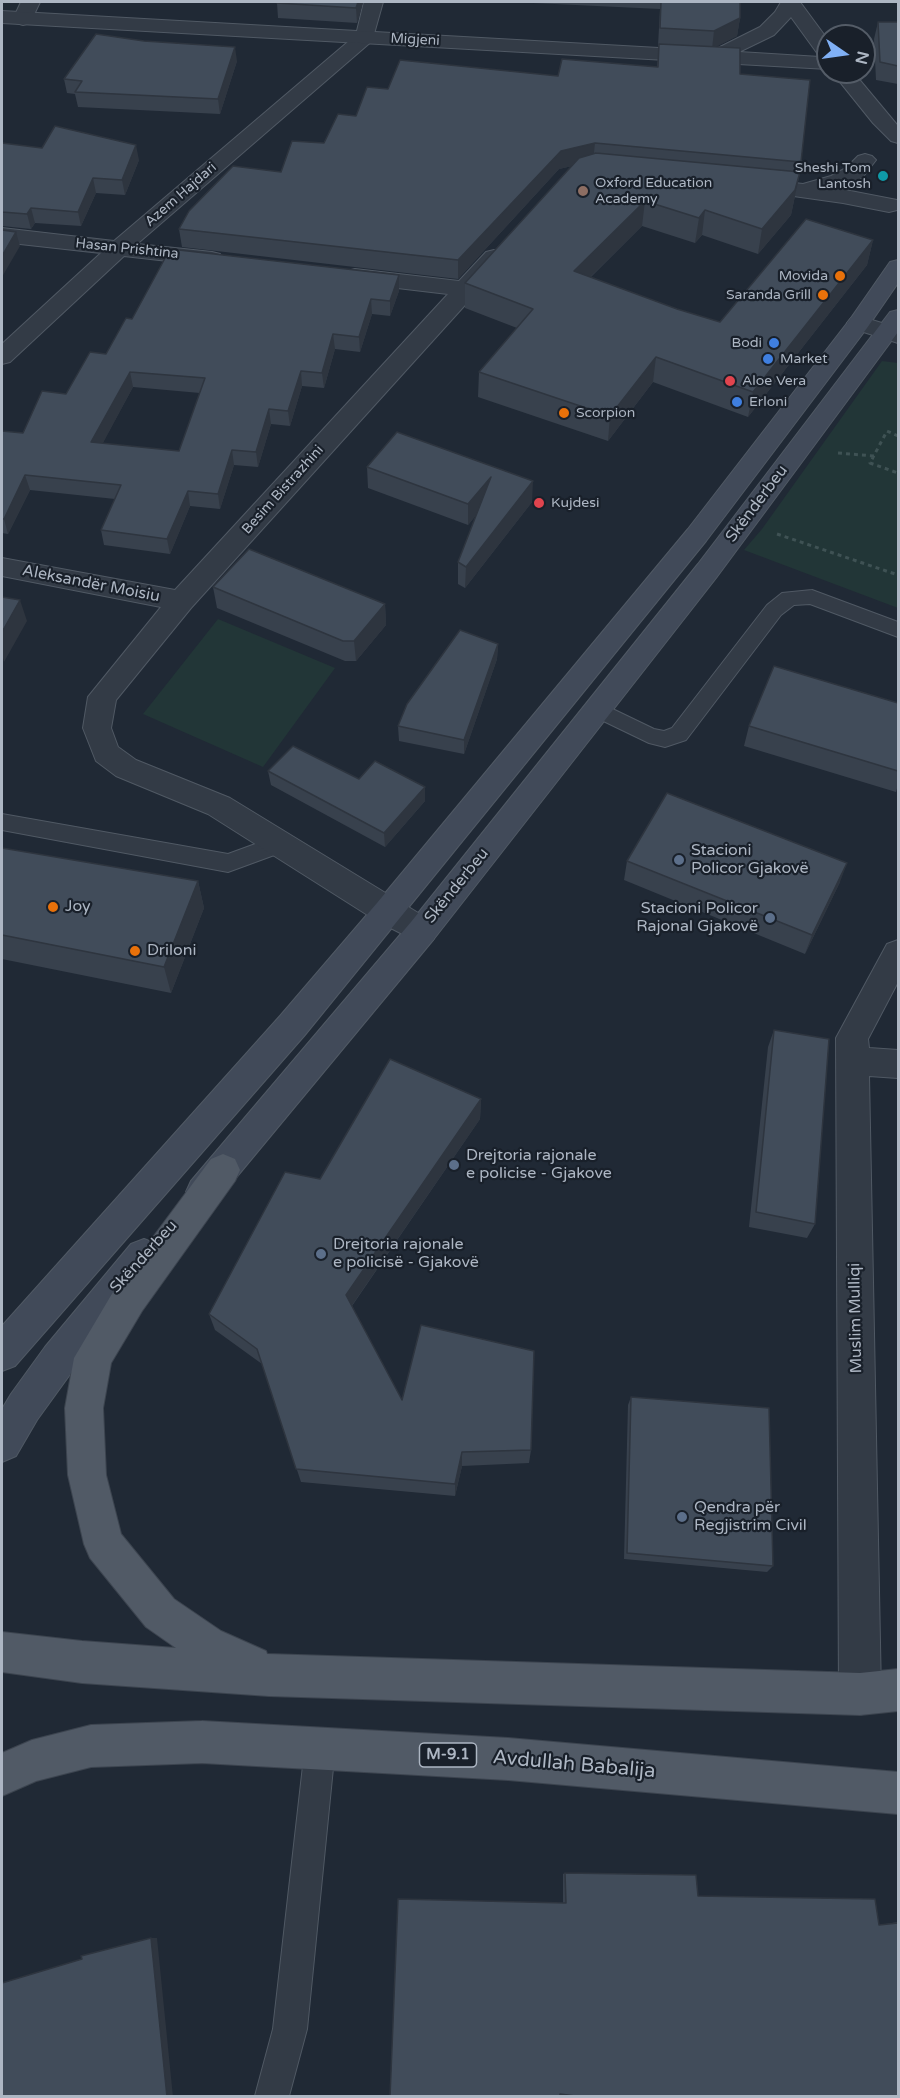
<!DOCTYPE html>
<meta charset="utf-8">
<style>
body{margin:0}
#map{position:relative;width:900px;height:2098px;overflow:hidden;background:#202935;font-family:"Varela Round",sans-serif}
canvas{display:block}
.frame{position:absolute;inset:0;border:3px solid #adb6c3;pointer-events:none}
.north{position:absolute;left:816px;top:24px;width:60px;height:60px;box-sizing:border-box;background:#19202a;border:2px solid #545c67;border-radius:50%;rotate:103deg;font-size:16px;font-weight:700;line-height:24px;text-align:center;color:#adb6c3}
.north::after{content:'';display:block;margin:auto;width:21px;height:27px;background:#80b0f5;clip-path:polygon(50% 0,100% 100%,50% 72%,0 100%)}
</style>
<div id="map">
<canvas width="900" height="2098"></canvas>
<div class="frame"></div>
<div class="north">N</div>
</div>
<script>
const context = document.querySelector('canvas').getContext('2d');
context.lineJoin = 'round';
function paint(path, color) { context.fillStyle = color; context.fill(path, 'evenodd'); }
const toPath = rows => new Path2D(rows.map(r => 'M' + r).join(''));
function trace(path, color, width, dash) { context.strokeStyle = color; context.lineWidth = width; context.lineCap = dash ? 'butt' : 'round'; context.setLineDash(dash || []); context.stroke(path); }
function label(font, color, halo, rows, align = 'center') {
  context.font = font + ' "Varela Round",sans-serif'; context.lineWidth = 4.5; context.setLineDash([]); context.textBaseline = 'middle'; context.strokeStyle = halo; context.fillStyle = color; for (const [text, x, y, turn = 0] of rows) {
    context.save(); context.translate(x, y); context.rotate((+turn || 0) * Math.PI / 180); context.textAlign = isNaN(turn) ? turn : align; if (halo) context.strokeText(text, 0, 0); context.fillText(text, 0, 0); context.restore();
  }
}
const green = toPath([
 [882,361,898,363,898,608,744,550,762,529],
 [218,619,335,668,263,767,143,714]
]);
const path = toPath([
 [898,436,887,431,870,463,898,473],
 [838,453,874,456],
 [777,534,898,575]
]);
const service = toPath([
 [812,590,898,622,898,637,810,604,794,605,781,615,686,740,665,747,649,743,591,715,588,710,591,705,598,702,654,729,664,731,672,728,767,605,782,593,812,590],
 [2,814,228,854,280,835,288,838,291,844,288,850,228,872,2,830,2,814],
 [320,1733,331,1737,335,1748,307,2029,289,2096,255,2096,273,2029,305,1748,309,1737,320,1733]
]);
const minor = toPath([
 [21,2,40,2,30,23,23,25,16,23,13,19,21,2],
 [364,2,383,2,372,41,137,244,212,252,220,254,223,259,220,264,212,266,124,256,10,362,2,364,2,344,101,253,2,242,2,228,114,241,356,35,364,2],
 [865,154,872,156,876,160,862,178,835,188,897,200,897,210,889,212,843,203,751,190,743,189,740,184,743,179,751,178,803,184,831,176,846,168,858,156,865,154],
 [494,250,502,252,505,257,475,294,191,608,116,700,111,728,118,747,136,760,230,798,433,922,438,931,433,940,422,944,377,921,208,814,116,776,96,761,83,728,88,697,161,607,2,576,2,558,175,590,448,294,355,283,347,281,344,276,347,271,355,269,459,281,486,252,494,250],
 [859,316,898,328,898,343,851,328,847,323,851,318,859,316],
 [898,940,898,982,868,1039,869,1048,898,1050,898,1078,869,1076,881,1694,875,1709,860,1715,845,1709,839,1694,836,1038,887,944,898,940]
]);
const tertiary = toPath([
 [781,2,800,2,828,40,828,69,2,23,2,11,712,51,760,27,775,12,781,2],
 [791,17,820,57,739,52,774,35,791,17],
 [832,72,853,72,898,126,898,143,891,141,873,123,832,72]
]);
const secondary = toPath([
 [898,260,898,283,867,328,706,541,304,1036,15,1366,2,1371,2,1326,280,1016,377,903,688,529,851,318,890,262,898,260],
 [898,310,898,332,716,578,433,940,215,1203,203,1208,191,1203,186,1192,191,1181,411,922,698,564,890,312,898,310],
 [144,1239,157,1244,162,1256,157,1268,71,1373,37,1420,16,1456,2,1462,2,1409,11,1394,45,1347,131,1244,144,1239]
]);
const primary = toPath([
 [223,1154,235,1159,240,1170,235,1181,142,1311,111,1363,103,1408,106,1475,121,1534,174,1599,221,1631,266,1651,267,1654,860,1673,898,1669,898,1711,860,1715,269,1696,82,1683,2,1672,2,1632,82,1641,176,1648,146,1627,90,1558,84,1544,68,1475,65,1408,74,1358,116,1287,211,1159,223,1154],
 [202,1721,508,1738,898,1772,898,1814,508,1780,202,1763,91,1767,36,1781,2,1796,2,1753,32,1740,91,1725,202,1721]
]);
const wall = toPath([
 [363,2,357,23,278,18,277,3],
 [512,2,740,2,740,18,737,36,715,47,740,74,801,162,799,172,800,172,791,215,758,254,702,235,695,243,642,226,591,277,677,309,720,322,873,240,867,265,748,417,653,382,608,441,478,397,479,372,517,328,465,308,465,283,572,166,559,169,458,279,182,247,179,229,281,172,324,143,388,89,657,67,659,46,658,46,660,9],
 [878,22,898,22,898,84,876,80,874,39],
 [237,61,220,114,78,107,75,94,67,93,64,79],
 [2,143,139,160,125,195,96,193,81,226,35,223,31,229,2,226],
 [399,275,399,291,390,316,372,314,360,352,335,349,324,388,302,386,290,426,271,424,258,467,234,465,220,509,190,506,170,554,104,545,101,530,115,499,30,490,8,534,2,533,2,432,23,433,66,394,106,354,132,319],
 [133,387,200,393,179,451,102,444],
 [367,467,532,502,465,588,458,584,458,562,476,515,468,525,368,488],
 [213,587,385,604,386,625,356,661,345,661,217,608],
 [498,644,497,659,464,754,399,741,398,726],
 [898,703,898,785,896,792,744,746,749,726],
 [268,771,359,779,425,801,385,847,271,785],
 [2,848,198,881,204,908,171,993,2,959],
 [627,861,840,882,805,954,624,880],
 [774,1030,815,1224,807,1238,749,1227,768,1047],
 [481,1099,480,1119,352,1306,402,1400,531,1450,529,1463,462,1466,455,1496,301,1482,262,1364,215,1330,209,1314,320,1179],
 [631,1397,773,1566,767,1572,624,1559,628,1405],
 [565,1873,698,1896,879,1925,898,1922,898,2097,563,1903,563,1874]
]);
const shadedWall = toPath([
 [358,2,363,2,357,23,356,8],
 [740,18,737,36,712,49,714,31],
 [235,47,237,61,220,114,218,99],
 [595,143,593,161,559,169,458,279,458,260,561,151],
 [136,145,139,160,125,195,122,180],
 [800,172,791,215,758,254,762,229],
 [93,178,96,193,81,226,78,212],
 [645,201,642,226,572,295,574,271],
 [31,208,35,223,31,229,27,214],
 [705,210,702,235,695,243,699,218],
 [16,232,20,246,2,277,2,256],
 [873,240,867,265,748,417,753,392],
 [399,275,399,291,390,316,390,301],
 [371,299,372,314,360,352,359,337],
 [333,334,335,349,324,388,322,373],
 [656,357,653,382,608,441,610,416],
 [301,371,302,386,290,426,288,411],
 [130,372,133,387,95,458,91,442],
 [269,409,271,424,258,467,256,452],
 [232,450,234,465,220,509,218,494],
 [25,475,30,490,8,534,4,519],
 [491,477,490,498,468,525,468,504],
 [533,481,532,502,465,588,466,567],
 [188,491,190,506,170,554,167,539],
 [20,600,27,621,4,662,2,654,2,632],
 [385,604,386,625,356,661,354,641],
 [498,644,497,659,464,754,464,740],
 [425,787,425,801,385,847,384,833],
 [847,863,840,882,805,954,812,935],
 [198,881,204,908,171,993,164,967],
 [481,1099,480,1119,348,1311,346,1295],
 [462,1452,462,1466,455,1496,455,1484],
 [151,1938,157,1938,173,2097,167,2097]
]);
const building = toPath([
 [277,2,358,2,356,8,277,3,277,2],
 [661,2,740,2,740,18,714,31,660,28,661,2],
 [878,22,898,22,898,66,880,62,878,22],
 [96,34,144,41,235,47,218,99,75,92,82,81,64,79,96,34],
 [659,44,740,48,740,74,810,80,801,162,595,143,561,151,458,260,179,229,189,211,233,166,281,172,292,141,324,143,338,114,356,116,367,87,388,89,400,60,558,76,562,59,658,67,659,44],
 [55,126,136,145,122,180,93,178,78,212,31,208,27,214,2,212,2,143,42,148,55,126],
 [596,153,800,172,795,190,762,229,705,210,699,218,645,201,574,271,677,309,720,322,806,219,873,240,753,392,656,357,610,416,479,372,533,309,465,283,579,158,596,153],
 [2,230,16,232,2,256,2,230],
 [170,249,399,275,390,301,371,299,359,337,333,334,322,373,301,371,288,411,269,409,256,452,232,450,218,494,188,491,167,539,101,530,121,485,25,475,4,519,2,519,2,431,23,433,42,391,66,394,90,352,106,354,126,318,132,319,170,249],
 [130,372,205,378,179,451,91,442,130,372],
 [397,432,533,481,466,567,458,562,491,477,468,504,367,467,397,432],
 [249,549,385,604,354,641,343,641,213,587,249,549],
 [2,597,20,600,2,632,2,597],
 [460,630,498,644,464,740,398,726,407,704,460,630],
 [774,666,898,703,898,771,749,726,774,666],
 [293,746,359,779,375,761,425,787,384,833,268,771,293,746],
 [667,793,847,863,812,935,627,861,667,793],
 [2,848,198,881,164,967,2,935,2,848],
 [774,1030,829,1039,815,1224,756,1212,774,1030],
 [390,1059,481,1099,346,1295,402,1400,421,1325,534,1351,531,1450,462,1452,455,1484,296,1469,257,1349,209,1314,285,1172,320,1179,390,1059],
 [631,1397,769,1408,773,1566,627,1553,631,1397],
 [565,1873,696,1875,698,1896,875,1899,879,1925,898,1923,898,2097,583,2097,560,2094,560,2097,390,2097,398,1899,566,1903,565,1873],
 [151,1938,167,2097,2,2097,2,1983,82,1959,81,1956,151,1938]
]);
const markers = [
 [883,176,6,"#0f9aa8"],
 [583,191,6,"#8d6e63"],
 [840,276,6,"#e8710a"],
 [823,295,6,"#e8710a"],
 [774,343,6,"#3f7fe0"],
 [768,359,6,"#3f7fe0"],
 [730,381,6,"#e0444e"],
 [737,402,6,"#3f7fe0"],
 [564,413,6,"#e8710a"],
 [539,503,6,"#e0444e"],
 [679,860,6,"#5c6f8a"],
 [53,907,6,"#e8710a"],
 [770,918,6,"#5c6f8a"],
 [135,951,6,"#e8710a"],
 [454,1165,6,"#5c6f8a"],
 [321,1254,6,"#5c6f8a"],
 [682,1517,6,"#5c6f8a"]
];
const farStreetnames = [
 ["Migjeni",415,40,3],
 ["Azem Hajdari",181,195,-41],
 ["Hasan Prishtina",127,249,6],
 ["Besim Bistrazhini",283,490,-48]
];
const farPoinames = [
 ["Sheshi Tom",871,168,"right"],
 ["Lantosh",871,184,"right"],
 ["Oxford Education",595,183],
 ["Academy",595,199],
 ["Movida",828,276,"right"],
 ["Saranda Grill",811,295,"right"],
 ["Bodi",762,343,"right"],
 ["Market",780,359],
 ["Aloe Vera",742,381],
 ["Erloni",749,402],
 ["Scorpion",576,413],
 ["Kujdesi",551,503]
];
const shields = [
 [448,1755,57]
];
const shieldNames = [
 ["M-9.1",448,1755]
];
const streetNames = [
 ["Skënderbeu",757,504,-53],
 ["Aleksandër Moisiu",91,584,11],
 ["Skënderbeu",457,886,-51],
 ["Skënderbeu",144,1257,-48],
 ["Muslim Mulliqi",856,1318,-91]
];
const poiNames = [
 ["Stacioni",691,851],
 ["Policor Gjakovë",691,869],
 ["Joy",65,907],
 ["Stacioni Policor",758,909,"right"],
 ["Rajonal Gjakovë",758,927,"right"],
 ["Driloni",147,951],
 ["Drejtoria rajonale",466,1156],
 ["e policise - Gjakove",466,1174],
 ["Drejtoria rajonale",333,1245],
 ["e policisë - Gjakovë",333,1263],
 ["Qendra për",694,1508],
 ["Regjistrim Civil",694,1526]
];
const nearStreetnames = [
 ["Avdullah Babalija",574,1765,5]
];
paint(green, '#223637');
trace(service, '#505964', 2);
trace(minor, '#505964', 2);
trace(tertiary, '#505964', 2);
trace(secondary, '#505964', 2);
trace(primary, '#3c444f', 2);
trace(path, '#3f5254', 3, [4, 4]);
paint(service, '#333b46');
paint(minor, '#333b46');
paint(tertiary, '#333b46');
paint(secondary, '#414a59');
paint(primary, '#515a66');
paint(wall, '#38414d');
paint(shadedWall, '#2e353f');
paint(building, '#414c5a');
trace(building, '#2e353f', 1.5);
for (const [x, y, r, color] of markers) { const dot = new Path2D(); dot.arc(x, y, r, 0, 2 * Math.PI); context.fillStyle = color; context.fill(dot); trace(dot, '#19202a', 2); }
label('14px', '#adb6c3', '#19202a', farStreetnames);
label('14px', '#adb6c3', '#19202a', farPoinames, 'left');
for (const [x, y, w] of shields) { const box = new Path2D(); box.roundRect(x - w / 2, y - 12, w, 24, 4.5); context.fillStyle = '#19202a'; context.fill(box); trace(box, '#adb6c3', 1.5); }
label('bold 15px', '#adb6c3', null, shieldNames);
label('16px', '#adb6c3', '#19202a', streetNames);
label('16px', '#adb6c3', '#19202a', poiNames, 'left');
label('20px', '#adb6c3', '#19202a', nearStreetnames);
</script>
